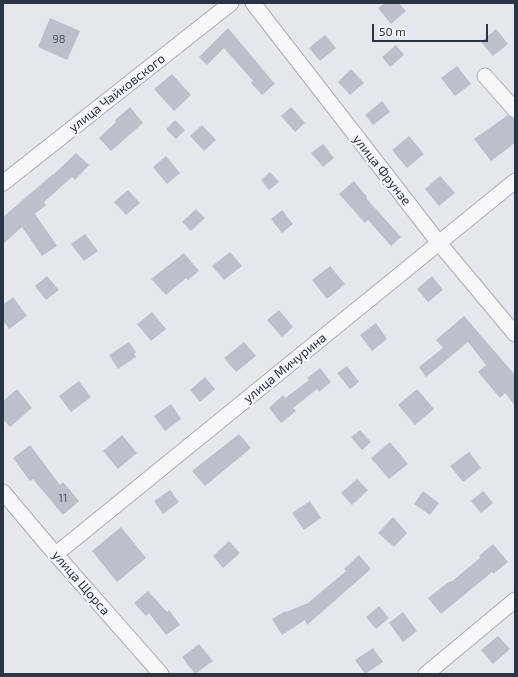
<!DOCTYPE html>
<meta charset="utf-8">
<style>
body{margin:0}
#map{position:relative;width:518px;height:677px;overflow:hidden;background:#e4e7ec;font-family:"Exo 2",sans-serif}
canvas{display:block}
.frame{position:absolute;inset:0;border:4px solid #2b3445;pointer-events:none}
.scale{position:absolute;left:372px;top:24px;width:116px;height:18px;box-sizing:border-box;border:2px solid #2b3445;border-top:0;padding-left:5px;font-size:12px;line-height:14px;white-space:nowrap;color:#2b3445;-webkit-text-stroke:3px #f4f6f9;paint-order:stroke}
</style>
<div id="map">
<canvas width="518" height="677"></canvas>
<div class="frame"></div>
<div class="scale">50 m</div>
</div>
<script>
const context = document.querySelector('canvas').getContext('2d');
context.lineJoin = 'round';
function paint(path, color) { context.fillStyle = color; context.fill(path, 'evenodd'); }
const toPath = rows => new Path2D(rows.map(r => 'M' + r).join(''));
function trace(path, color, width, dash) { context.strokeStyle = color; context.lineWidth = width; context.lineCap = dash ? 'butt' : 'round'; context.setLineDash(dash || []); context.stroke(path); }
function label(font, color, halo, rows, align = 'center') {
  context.font = font + ' "Exo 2",sans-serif'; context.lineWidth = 4; context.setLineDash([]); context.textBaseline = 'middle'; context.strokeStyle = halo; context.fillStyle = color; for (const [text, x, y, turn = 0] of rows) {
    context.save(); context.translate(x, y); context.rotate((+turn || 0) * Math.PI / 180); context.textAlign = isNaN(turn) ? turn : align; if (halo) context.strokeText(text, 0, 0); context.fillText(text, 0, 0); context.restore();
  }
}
const building = toPath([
 [385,3,399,3,406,11,391,24,378,8],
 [50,18,80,31,67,60,38,47],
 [228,28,275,84,262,95,251,83,253,81,224,48,207,65,199,57],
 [496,29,508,44,493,56,481,42],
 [325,35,336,48,320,61,309,48],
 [396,45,404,55,390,67,382,57],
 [457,66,471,84,455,96,441,78],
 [351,69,364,83,350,95,338,82],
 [172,74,191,95,174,111,154,89],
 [382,101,390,112,373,125,365,115],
 [130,107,143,123,111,151,99,138,116,122,115,120],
 [291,107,305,123,295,132,281,116],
 [508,115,512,118,515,119,515,143,491,161,474,139],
 [175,120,185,130,176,139,166,129],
 [202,125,216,140,204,151,190,136],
 [409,136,424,154,407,168,392,150],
 [323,144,334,158,323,167,311,153],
 [76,153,89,165,75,180,72,177,44,202,46,205,35,214,57,246,42,256,22,227,3,244,3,217,53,174,53,175],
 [166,156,180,173,167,184,153,167],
 [270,172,279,182,269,190,261,180],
 [440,176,455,193,439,206,425,189],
 [354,181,367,197,366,198,401,237,391,246,368,220,365,223,339,194],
 [128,190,140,203,126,215,114,202],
 [196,209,205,218,191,231,182,222],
 [282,210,293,224,282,233,271,219],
 [85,234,98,251,84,261,71,244],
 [230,252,242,266,224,280,212,266],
 [184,253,199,271,188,280,186,278,166,295,151,279],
 [330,266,345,284,327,299,312,280],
 [47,276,59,290,46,300,35,286],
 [432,276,443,290,428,302,417,289],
 [13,297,27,316,9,329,3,320,3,305],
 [279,310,293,327,282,337,267,320],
 [152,312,166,329,151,341,137,324],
 [464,316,515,375,515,406,505,393,500,398,478,372,486,365,468,342,426,377,419,367,443,348,436,340],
 [376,323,387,339,372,351,360,335],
 [129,342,136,352,134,354,136,357,118,369,109,355],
 [244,342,256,356,236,372,224,358],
 [347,366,359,382,350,389,337,373],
 [320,368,331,382,319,392,317,389,293,408,296,411,281,423,269,408,283,395,285,398,309,380,307,378],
 [205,377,215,389,200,402,190,390],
 [79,381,91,397,71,412,59,396],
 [17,389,32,408,10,427,3,419,3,401],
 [417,389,434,409,415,425,398,405],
 [171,404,181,419,165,431,154,416],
 [360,430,371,442,362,450,351,437],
 [239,434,251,448,205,486,192,471],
 [122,435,137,453,118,469,103,451],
 [390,442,408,464,389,479,371,458],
 [30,445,60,485,63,482,79,501,63,515,33,479,30,481,13,458],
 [469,452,481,468,463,482,450,466],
 [357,479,368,490,352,505,341,493],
 [170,490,179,502,163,514,154,501],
 [423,491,439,503,430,515,414,504],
 [483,491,493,503,481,513,471,501],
 [310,501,321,518,304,530,292,513],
 [393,517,407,533,394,547,378,533],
 [121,527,146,558,117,582,92,551],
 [229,541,240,553,223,568,213,556],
 [493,544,508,562,493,574,492,572,441,614,428,598,450,581,451,582,480,558,479,556],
 [359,555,371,569,307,625,305,620,282,635,272,619,285,611,286,612,308,603,346,571,344,569],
 [148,591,167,612,169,610,180,625,166,635,149,613,146,616,134,603],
 [379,606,389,618,376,629,366,617],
 [403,612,417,631,403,642,389,623],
 [498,636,510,649,493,664,481,650],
 [199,644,213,661,195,674,182,657],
 [373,648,383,662,365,674,355,660]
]);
const minor = toPath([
 [253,3,439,243,515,334],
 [485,76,515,110],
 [3,183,231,3],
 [3,492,51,549,161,674],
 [56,554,515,181],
 [426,674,515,600]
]);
const numberNames = [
 ["98",59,39],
 ["11",63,498]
];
const streetNames = [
 ["улица Чайковского",117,93,-38],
 ["улица Фрунзе",382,170,52],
 ["улица Мичурина",285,368,-39],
 ["улица Щорса",81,583,49]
];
paint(building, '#bbc0ca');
trace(minor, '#a9aeb7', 17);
trace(minor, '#f7f8fa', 15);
label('11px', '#4f5766', null, numberNames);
label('13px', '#2b3445', '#f4f6f9', streetNames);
</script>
